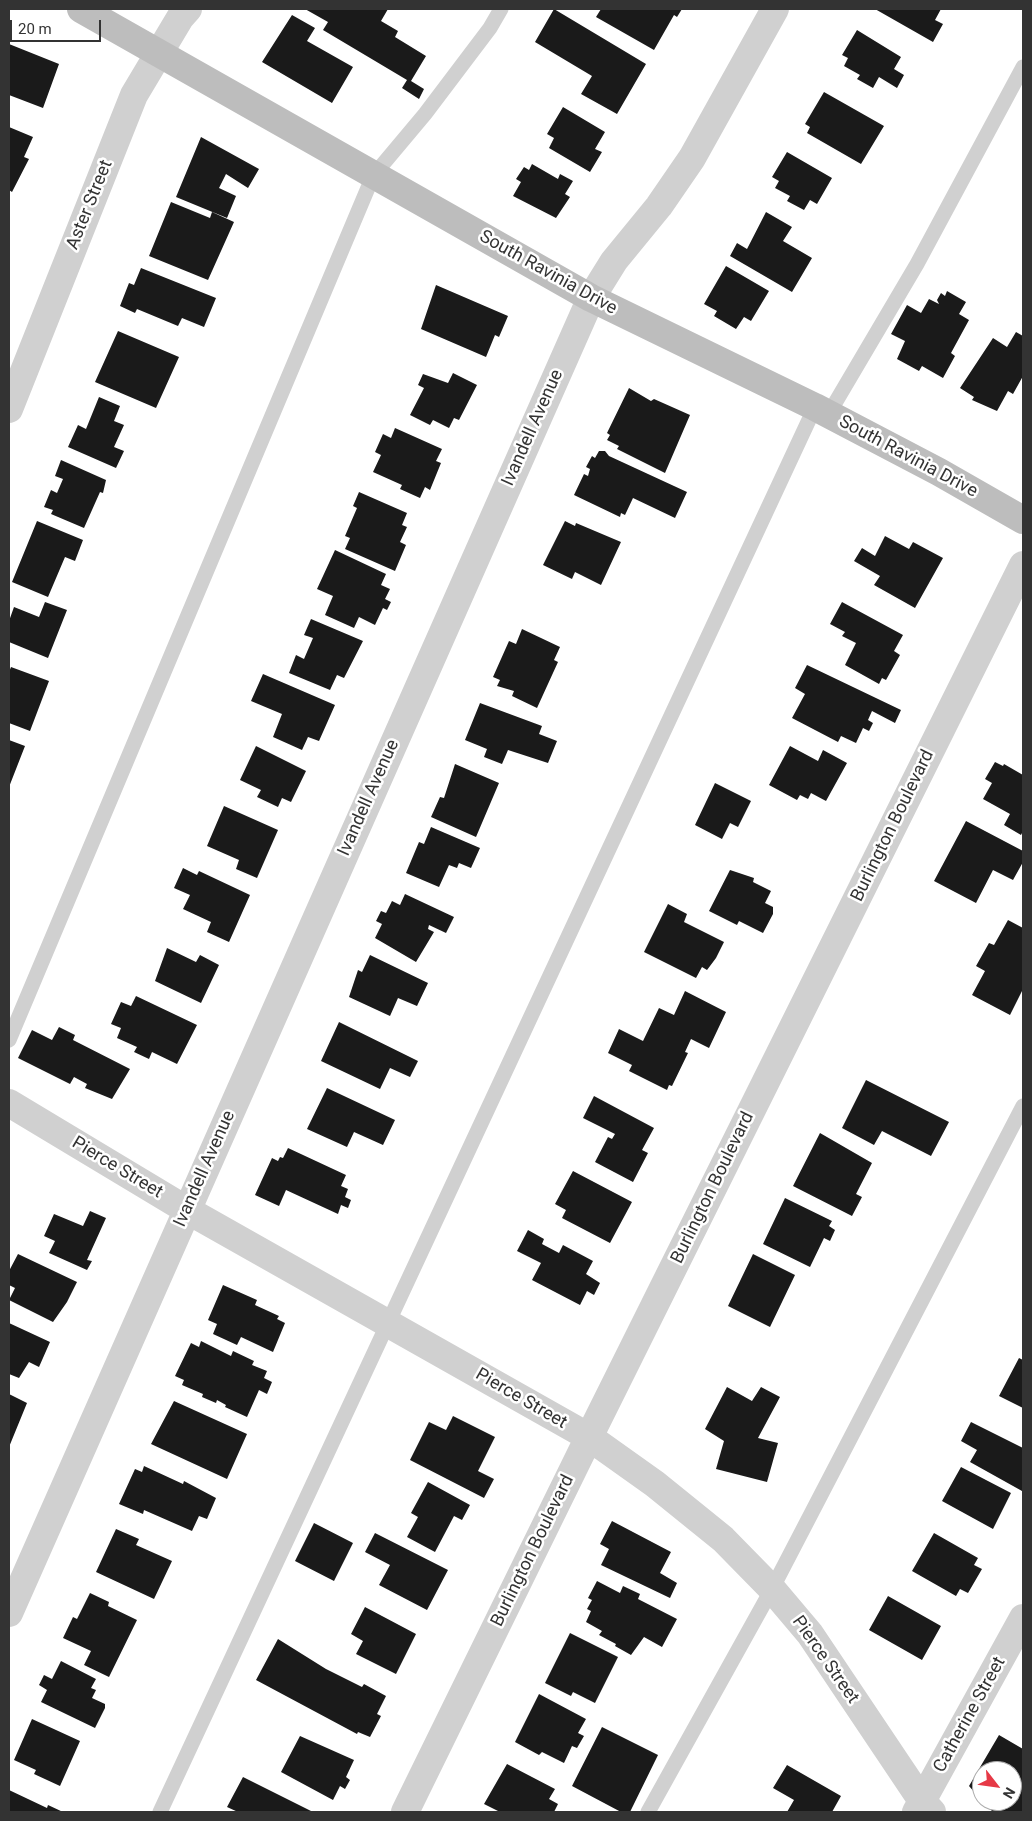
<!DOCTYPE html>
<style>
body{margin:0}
#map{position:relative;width:1032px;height:1821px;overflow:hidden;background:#fff;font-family:Roboto,sans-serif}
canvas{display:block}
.frame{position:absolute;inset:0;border:10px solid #333;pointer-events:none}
.north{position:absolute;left:972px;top:1761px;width:50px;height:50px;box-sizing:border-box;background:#fff;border:1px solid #adadad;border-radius:50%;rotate:120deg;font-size:14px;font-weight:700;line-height:20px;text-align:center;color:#333}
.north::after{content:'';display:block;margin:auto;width:18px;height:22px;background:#e63946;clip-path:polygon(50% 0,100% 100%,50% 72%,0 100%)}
.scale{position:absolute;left:10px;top:20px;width:91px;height:22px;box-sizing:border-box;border:2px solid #333;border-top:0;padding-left:6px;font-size:15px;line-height:18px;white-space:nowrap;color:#333;-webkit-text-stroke:4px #fff;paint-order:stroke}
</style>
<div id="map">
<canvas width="1032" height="1821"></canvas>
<div class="frame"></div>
<div class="north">N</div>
<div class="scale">20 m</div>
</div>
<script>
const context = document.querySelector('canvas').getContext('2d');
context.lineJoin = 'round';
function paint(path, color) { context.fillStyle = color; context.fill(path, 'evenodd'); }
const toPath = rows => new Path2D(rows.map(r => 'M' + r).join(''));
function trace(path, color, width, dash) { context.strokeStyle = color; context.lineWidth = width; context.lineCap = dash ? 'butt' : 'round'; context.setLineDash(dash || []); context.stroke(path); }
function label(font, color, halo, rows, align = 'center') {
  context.font = font + ' Roboto,sans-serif'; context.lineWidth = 5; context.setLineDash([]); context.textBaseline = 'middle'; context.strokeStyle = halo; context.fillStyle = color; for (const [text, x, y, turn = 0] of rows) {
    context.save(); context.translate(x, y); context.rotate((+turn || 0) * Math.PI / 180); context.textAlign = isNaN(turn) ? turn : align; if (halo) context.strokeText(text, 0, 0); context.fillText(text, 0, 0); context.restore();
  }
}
const building = toPath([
 [305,9,388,9,381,21,398,31,395,37,426,56,411,81,424,89,419,99,402,88,407,80,323,30,328,22],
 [554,9,646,64,617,114,581,94,592,76,535,42],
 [601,9,682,9,677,17,674,15,654,50,596,17],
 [875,9,941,9,935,20,943,24,933,42],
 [292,15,315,28,307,41,353,67,332,103,262,62],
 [857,30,901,57,894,69,904,75,897,88,879,77,873,88,857,79,860,75,844,66,848,58,842,55],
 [9,44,59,64,43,108,9,95],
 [824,92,884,126,861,164,807,133,810,127,805,124],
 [563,107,605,132,595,149,602,152,590,172,549,148,554,138,547,134],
 [9,127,33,137,24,157,29,159,12,192,9,190],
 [201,137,259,169,248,188,226,174,219,188,236,196,227,218,176,197],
 [787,152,832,178,817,204,810,200,804,210,787,201,790,196,775,188,779,181,772,177],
 [532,164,558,179,560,174,573,181,565,194,570,197,556,218,513,196,521,182,516,179,524,167,529,170],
 [171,202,210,218,212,212,234,222,208,280,149,256],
 [766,212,792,227,783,241,812,258,792,292,730,256,737,243,747,249],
 [726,266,769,291,751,321,744,317,736,329,714,316,717,311,704,304],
 [141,268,216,298,204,327,182,318,178,326,137,309,135,313,120,306,129,283,134,285],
 [436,285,508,316,499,337,495,335,486,357,421,329],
 [947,291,966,302,959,314,969,320,951,353,955,356,943,378,922,366,919,371,897,359,905,341,891,334,907,305,921,313,929,299,939,304,937,300,941,293,945,296],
 [118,331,179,357,156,408,95,382],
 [1016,332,1023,336,1023,376,1013,394,1008,391,997,411,972,400,974,397,960,388,993,338,1007,347],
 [453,373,477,385,459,420,454,418,449,428,433,420,430,425,410,415,424,388,418,385,423,374,448,383],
 [629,388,651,401,654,399,690,415,665,473,617,449,619,446,607,440,610,435,607,433],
 [99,397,120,406,114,421,124,425,114,447,124,451,116,468,68,447,78,425,86,429],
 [395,428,442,449,436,461,441,463,430,490,425,487,420,498,400,489,402,485,373,472,381,455,375,452,383,434,391,438],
 [599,451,605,451,609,456,687,492,675,518,633,498,625,515,621,513,620,517,574,495,584,474,588,476,590,469,586,467,592,456,595,458],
 [61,460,106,480,103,493,100,492,84,528,51,514,53,510,44,507,51,490,57,493,63,479,55,476],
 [359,492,407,513,402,525,407,527,400,542,406,545,395,571,345,549,350,538,345,536,357,508,353,506],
 [37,521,83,540,75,561,65,557,48,597,12,582],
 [565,521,575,526,576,523,621,542,601,585,575,572,572,579,543,565],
 [885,536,909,549,913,542,943,558,915,608,874,585,880,576,854,561,862,548,875,556],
 [335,550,386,574,381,585,390,589,385,599,391,602,387,610,383,608,375,625,359,617,354,628,325,615,333,596,317,589],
 [45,602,67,610,48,658,9,642,9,621,14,607,39,617],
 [842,602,903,635,894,651,900,655,886,680,882,678,879,684,845,665,856,643,842,636,845,632,830,624],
 [311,619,363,641,344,678,337,675,330,690,289,673,296,655,304,659,313,638,304,635],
 [522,629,560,647,554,660,558,662,537,708,512,696,514,691,497,686,500,680,493,677,509,641,516,644],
 [807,665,901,710,895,723,872,711,868,720,873,723,869,731,863,728,856,743,841,736,838,742,792,718,805,694,795,688],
 [11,667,49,681,30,731,9,723,9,672],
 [263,674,335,705,319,741,308,737,302,750,273,737,282,714,251,701],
 [480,703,542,726,539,734,557,741,548,763,508,750,502,764,484,757,487,749,465,740],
 [9,740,25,746,9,787],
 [256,746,306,771,291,802,282,798,278,807,257,797,261,790,240,780],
 [790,746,818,761,823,750,847,763,826,801,811,793,808,799,800,795,797,800,769,785],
 [995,762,1003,766,1004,764,1023,775,1023,831,1021,835,1004,825,1010,814,983,799,992,783,985,779],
 [455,764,499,783,476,837,431,817,440,797,444,798],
 [715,783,751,801,738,827,730,823,722,839,695,825],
 [224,806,278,830,257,878,236,869,239,860,207,846],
 [966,821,1023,851,1023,862,1013,880,993,870,976,903,934,881],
 [431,827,480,848,471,868,459,863,457,868,449,865,439,887,406,873,419,842,424,844],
 [183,868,197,875,199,871,250,895,229,942,207,932,211,922,183,909,190,895,174,888],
 [730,870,754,878,753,882,771,891,765,903,773,907,773,914,763,933,739,921,737,925,709,911],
 [405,894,454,917,446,933,429,925,428,929,434,932,416,962,375,938,382,924,376,921,381,911,386,913,392,901,400,905],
 [668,904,687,914,684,922,724,942,716,958,707,970,702,967,696,978,644,952],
 [1008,920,1023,928,1023,989,1010,1015,972,995,985,971,976,966,989,943,994,945],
 [167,948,196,962,200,955,219,965,201,1003,155,981],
 [370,955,428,983,417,1006,398,998,390,1016,349,997,358,970,362,972],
 [685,991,726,1012,709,1048,691,1039,685,1052,688,1053,672,1086,669,1085,667,1090,629,1071,632,1065,608,1053,619,1029,643,1041,659,1008,674,1015],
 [136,996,197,1025,177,1064,152,1052,149,1059,134,1052,137,1047,117,1038,121,1028,111,1024,121,1002,131,1006],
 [339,1022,418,1061,410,1077,390,1068,380,1089,321,1061],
 [59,1027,75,1035,73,1040,130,1069,112,1099,85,1088,87,1084,74,1077,70,1084,18,1058,32,1030,52,1040],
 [866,1080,949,1122,931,1156,882,1131,874,1145,842,1128],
 [327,1088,395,1120,383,1145,354,1132,347,1147,307,1129],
 [594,1096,654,1128,642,1150,648,1153,633,1182,595,1162,608,1137,612,1139,615,1134,583,1118],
 [820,1133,872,1163,856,1194,862,1197,852,1216,793,1186],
 [288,1148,346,1175,341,1186,348,1189,345,1197,351,1200,348,1208,341,1205,338,1214,286,1190,279,1206,255,1195,272,1158,278,1161,280,1157,283,1158],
 [573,1171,632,1202,610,1243,562,1218,566,1210,555,1204],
 [785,1198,832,1221,829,1226,835,1230,830,1241,824,1238,810,1267,763,1244],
 [90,1211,106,1218,87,1260,92,1261,87,1270,49,1253,55,1241,44,1236,54,1214,83,1226],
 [528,1230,544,1239,542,1244,559,1253,563,1245,593,1261,586,1274,600,1283,594,1295,587,1291,580,1305,532,1280,541,1263,517,1251],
 [18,1254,77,1282,67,1302,53,1322,9,1300,15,1288,9,1285,9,1271],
 [753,1254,795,1275,770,1327,728,1306],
 [223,1285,257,1300,255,1305,279,1316,277,1319,285,1323,273,1352,241,1337,237,1345,213,1334,217,1324,208,1320],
 [9,1323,50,1342,39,1367,29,1362,19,1378,9,1374],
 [201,1341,231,1356,233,1351,254,1361,252,1365,267,1371,264,1378,272,1382,267,1394,259,1390,247,1417,225,1407,226,1405,217,1400,216,1403,202,1397,203,1394,182,1385,184,1380,175,1376,191,1343,199,1347],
 [1019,1358,1023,1360,1023,1408,999,1396],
 [727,1387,752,1401,761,1387,780,1397,758,1438,778,1443,767,1482,716,1469,724,1441,705,1429],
 [9,1394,27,1403,9,1447],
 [174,1401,247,1434,227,1479,151,1444],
 [453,1416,495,1437,478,1471,494,1479,484,1498,410,1460,429,1422,446,1430],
 [971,1422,1023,1448,1023,1487,1022,1491,970,1462,977,1450,961,1441],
 [144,1466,183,1484,184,1481,216,1498,207,1519,199,1516,192,1531,144,1510,143,1514,119,1504,135,1469,142,1472],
 [961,1467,1011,1493,993,1529,942,1501],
 [428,1482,470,1505,462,1520,454,1516,435,1552,407,1537,418,1517,411,1513],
 [612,1521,671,1552,660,1573,677,1583,670,1598,601,1565,609,1549,600,1544],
 [314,1523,353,1543,334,1581,295,1561],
 [116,1529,139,1539,136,1545,172,1561,154,1599,96,1572],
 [375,1533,448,1570,427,1610,379,1585,390,1565,365,1552],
 [934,1533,978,1558,974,1565,982,1569,968,1593,960,1589,956,1596,912,1571],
 [597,1581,620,1593,623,1586,640,1594,638,1599,677,1619,662,1647,644,1637,631,1655,615,1646,616,1644,599,1635,602,1631,586,1622,591,1611,587,1609,592,1600,588,1598],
 [90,1593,109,1602,108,1606,137,1620,109,1677,84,1665,91,1651,63,1638,73,1617,77,1619],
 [888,1596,941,1626,922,1660,869,1630],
 [365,1607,416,1634,396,1674,356,1654,363,1641,351,1634],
 [570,1633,618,1657,595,1703,573,1692,571,1696,545,1683],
 [278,1639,326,1669,362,1687,364,1684,386,1696,377,1714,381,1716,370,1737,358,1732,357,1734,256,1680],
 [61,1661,96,1679,91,1688,96,1690,92,1698,105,1704,105,1708,95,1728,41,1702,47,1690,39,1685,44,1675,52,1679],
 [539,1694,586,1719,578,1733,584,1736,577,1748,572,1746,564,1763,542,1752,539,1755,515,1742],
 [32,1719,80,1741,60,1786,34,1774,36,1770,14,1760],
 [602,1727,658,1755,630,1812,621,1812,572,1786],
 [999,1735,1023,1749,1023,1812,993,1812,982,1801,1012,1801,1012,1771,982,1771,982,1801,969,1786],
 [300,1736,354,1760,346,1777,350,1780,345,1789,340,1786,333,1800,281,1772],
 [507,1764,555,1789,549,1799,558,1804,554,1812,500,1812,484,1804],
 [787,1765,841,1796,832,1812,787,1812,794,1800,773,1788],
 [243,1777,313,1812,238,1812,227,1807],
 [9,1790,47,1808,48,1805,63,1812,9,1812]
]);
const lane = toPath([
 [828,415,917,264,1023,67],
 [9,1040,373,176,425,114,490,28,501,9],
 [160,1812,815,407],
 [648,1812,772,1589,1023,1106]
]);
const street = toPath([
 [9,409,134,95,180,18,188,9],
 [9,1103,187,1210,589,1437,655,1484,723,1539,772,1589,810,1634,922,1801,932,1812],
 [9,1613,591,298,614,261,659,206,692,158,775,9],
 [405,1812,589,1437,1023,565],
 [916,1812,1023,1618]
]);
const secondary = toPath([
 [81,9,591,298,815,407,939,472,1023,520]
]);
const streetNames = [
 ["Aster Street",90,205,-68],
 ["South Ravinia Drive",548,273,29],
 ["Ivandell Avenue",533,428,-66],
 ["South Ravinia Drive",908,457,28],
 ["Ivandell Avenue",369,798,-66],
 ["Burlington Boulevard",893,826,-64],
 ["Pierce Street",117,1168,31],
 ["Ivandell Avenue",205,1169,-66],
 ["Burlington Boulevard",713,1188,-64],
 ["Pierce Street",521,1399,30],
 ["Burlington Boulevard",533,1551,-64],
 ["Pierce Street",825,1660,55],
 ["Catherine Street",970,1715,-61]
];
paint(building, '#1a1a1a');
trace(lane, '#d0d0d0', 15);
trace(street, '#d0d0d0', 28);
trace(secondary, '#bdbdbd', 28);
label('18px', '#333', '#fff', streetNames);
</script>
